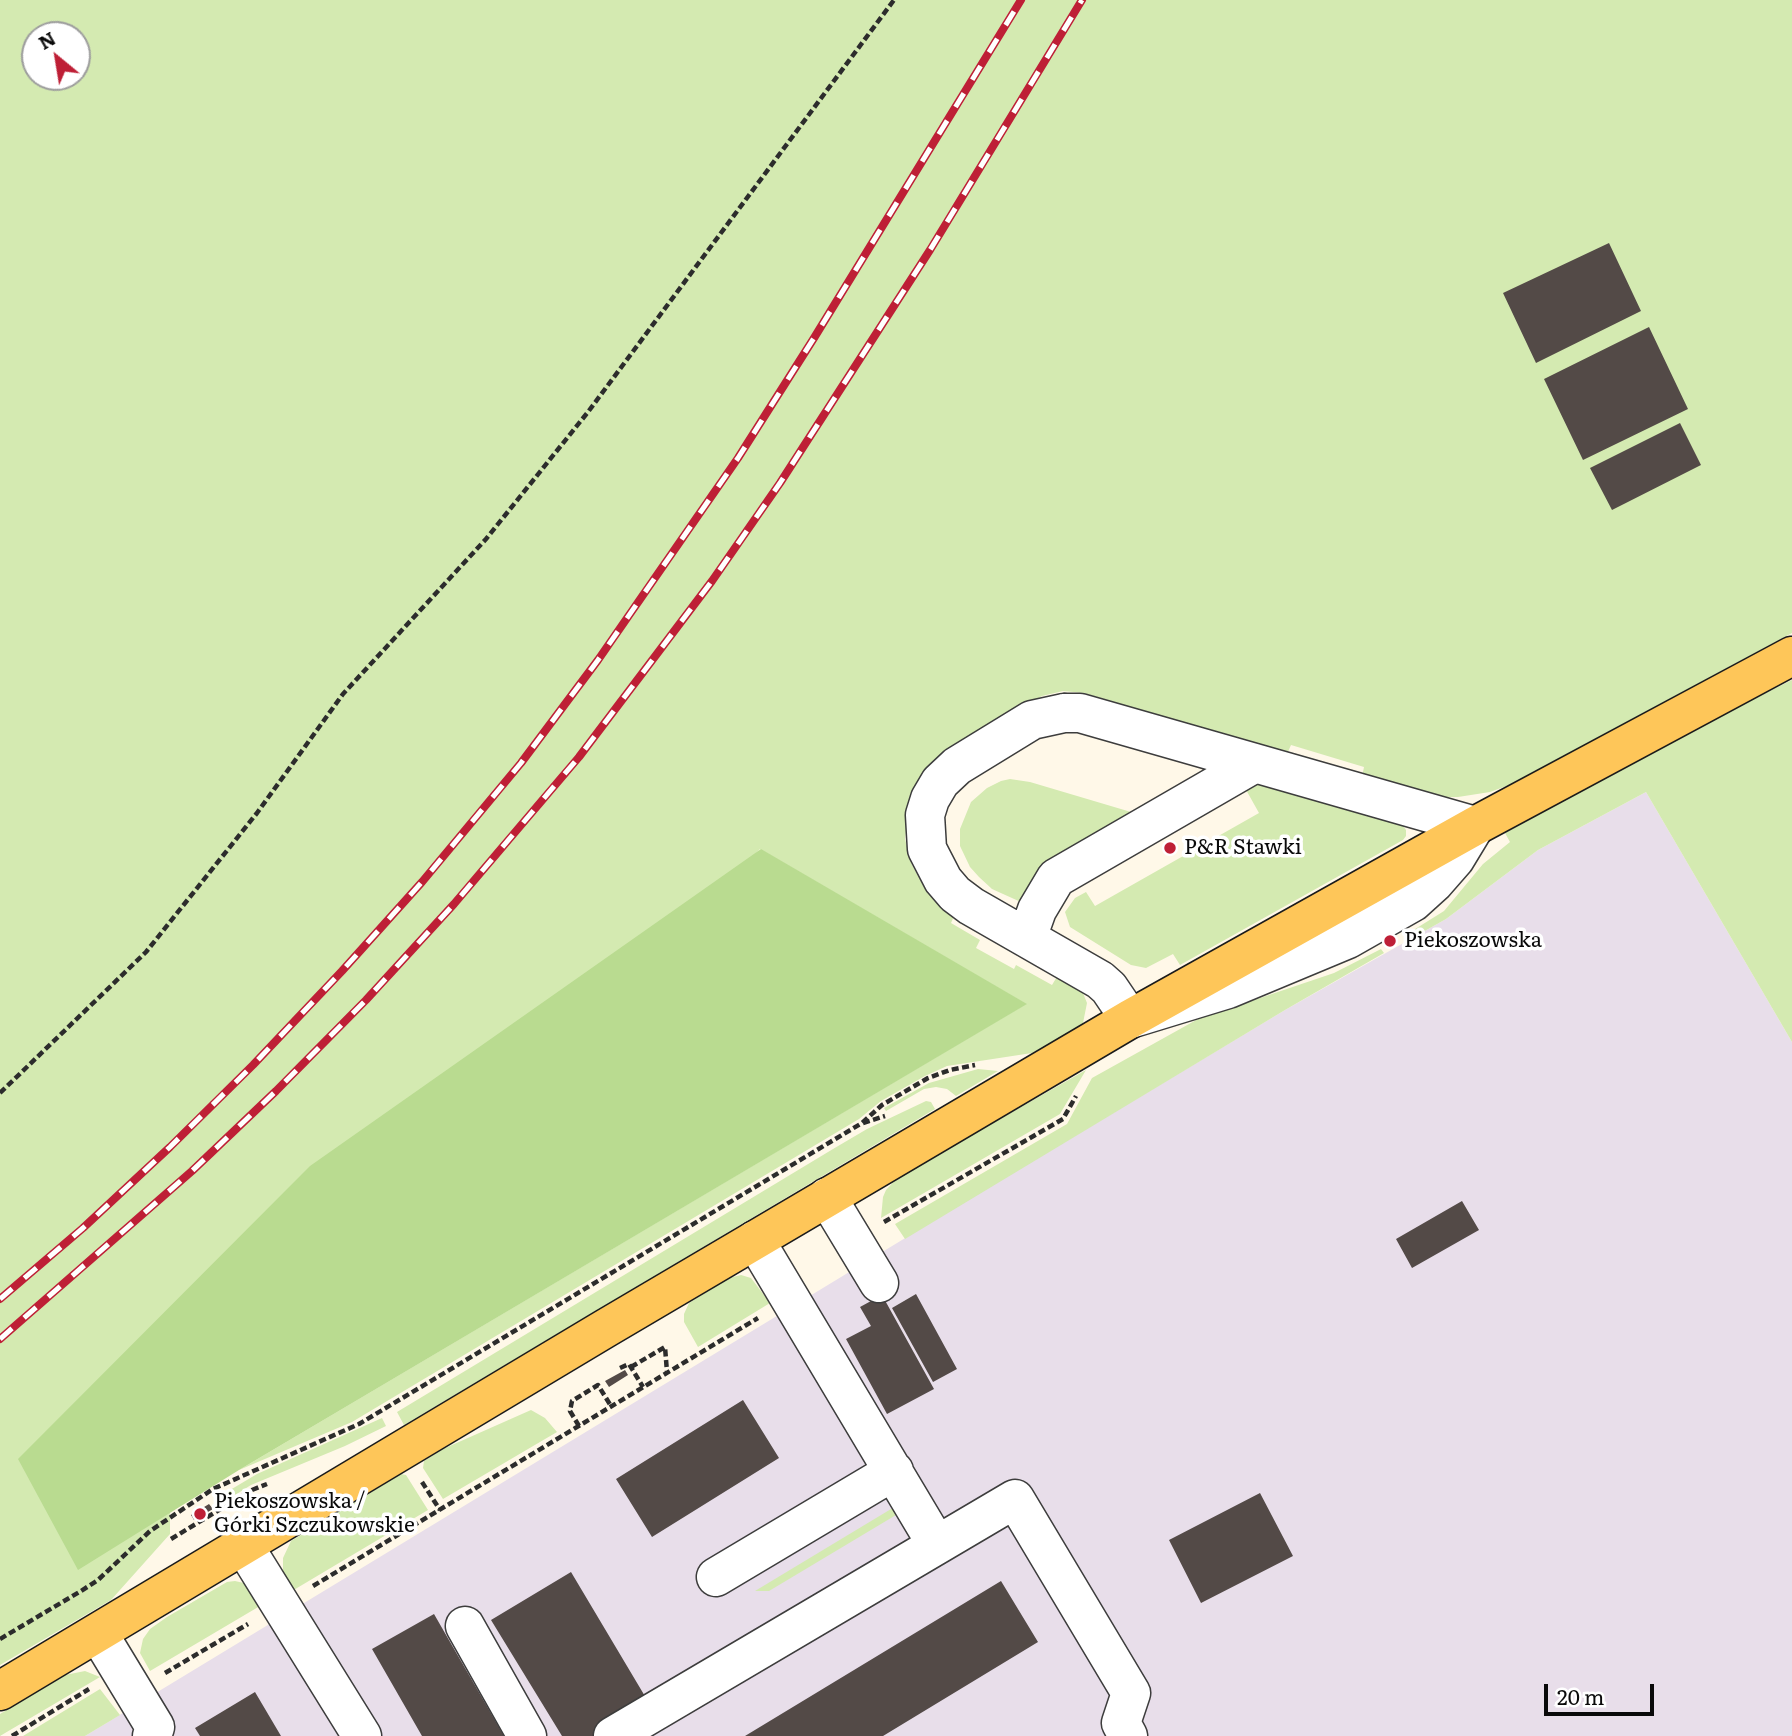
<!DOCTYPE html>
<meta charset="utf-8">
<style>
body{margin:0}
#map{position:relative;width:1792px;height:1736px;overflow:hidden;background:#fff8e8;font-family:Literata,serif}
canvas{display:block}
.north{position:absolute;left:21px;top:21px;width:70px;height:70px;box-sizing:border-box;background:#fff;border:2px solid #9d9d9d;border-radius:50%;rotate:330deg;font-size:19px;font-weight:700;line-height:28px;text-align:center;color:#0a0a0a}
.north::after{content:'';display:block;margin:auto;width:24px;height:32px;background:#be1f36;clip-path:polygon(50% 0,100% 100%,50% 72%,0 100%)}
.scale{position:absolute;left:1544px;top:1684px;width:110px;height:32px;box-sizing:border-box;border:4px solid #0a0a0a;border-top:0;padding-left:9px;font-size:21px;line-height:24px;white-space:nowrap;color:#0a0a0a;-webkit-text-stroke:5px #fff;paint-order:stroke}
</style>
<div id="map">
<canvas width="1792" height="1736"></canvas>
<div class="north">N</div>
<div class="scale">20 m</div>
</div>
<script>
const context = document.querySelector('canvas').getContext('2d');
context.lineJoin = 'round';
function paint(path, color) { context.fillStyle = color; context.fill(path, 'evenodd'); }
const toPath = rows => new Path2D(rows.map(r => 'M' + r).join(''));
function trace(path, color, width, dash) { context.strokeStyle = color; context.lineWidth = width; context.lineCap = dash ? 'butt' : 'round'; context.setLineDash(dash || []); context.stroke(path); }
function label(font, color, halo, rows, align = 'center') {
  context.font = font + ' Literata,serif'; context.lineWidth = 7; context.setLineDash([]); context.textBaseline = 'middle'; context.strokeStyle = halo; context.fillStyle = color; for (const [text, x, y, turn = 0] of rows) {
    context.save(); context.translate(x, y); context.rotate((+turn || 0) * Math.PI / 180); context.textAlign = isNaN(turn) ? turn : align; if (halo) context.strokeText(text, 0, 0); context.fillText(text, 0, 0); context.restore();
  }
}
const industrial = toPath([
 [1646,792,1792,1042,1792,1736,85,1736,986,1189,1285,1010,1446,919,1538,850]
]);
const green = toPath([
 [0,0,1792,0,1792,633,1509,785,1490,792,1458,797,1442,797,1362,777,1364,767,1291,745,1287,754,1084,693,1063,691,1042,696,945,751,933,762,921,776,910,798,905,839,912,865,924,887,955,914,951,923,980,940,976,948,1014,969,1016,965,1052,985,1058,975,1072,983,1083,993,1087,1003,1083,1023,1076,1030,1032,1053,947,1066,925,1076,881,1101,859,1119,352,1422,239,1470,1026,1004,760,849,78,1569,170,1511,170,1534,111,1600,0,1665],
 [35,35,77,35,77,77,35,77],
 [1792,680,1792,1042,1646,792,1538,850,1446,919,1407,941,1404,936,1444,911,1483,864,1510,842,1505,833,1697,727],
 [1010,779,1030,782,1131,812,1131,814,1023,903,992,889,979,877,970,867,960,846,960,829,971,802,987,788,1001,781],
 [1260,783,1401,823,1406,830,1406,836,1403,840,1180,965,1173,954,1146,968,1131,965,1070,927,1065,912,1075,898,1086,892,1095,906,1259,813,1245,788],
 [1381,949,1384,953,1285,1010,905,1239,895,1224,1067,1124,1092,1078,1198,1019,1334,973],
 [978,1069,998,1071,956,1096,947,1089,936,1087,924,1089,886,1111,884,1108,929,1083],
 [1086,1070,1060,1114,881,1218,883,1197,886,1190,898,1177],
 [926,1101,931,1102,935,1109,404,1425,397,1412,833,1149,867,1129],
 [741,1275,751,1278,770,1303,698,1347,684,1322,684,1314,689,1303,729,1278],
 [531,1410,545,1418,557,1432,443,1499,423,1468,424,1461,443,1449],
 [382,1418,386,1426,345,1446,251,1485,224,1502,220,1496,257,1474],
 [401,1474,406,1475,428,1510,292,1591,283,1572,283,1558,291,1541],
 [896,1506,901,1512,769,1591,755,1591],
 [235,1581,248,1584,265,1603,150,1671,140,1653,143,1639,150,1629,167,1617,227,1582],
 [85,1671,100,1677,0,1736,0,1714,65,1675],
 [100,1689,120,1715,85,1736,23,1736]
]);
const forest = toPath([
 [761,849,1027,1004,239,1470,78,1570,18,1459,310,1166]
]);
const building = toPath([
 [1609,243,1641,311,1536,363,1503,293],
 [1649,327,1688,409,1583,460,1544,379],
 [1680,423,1701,465,1612,510,1590,468],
 [1462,1201,1479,1230,1412,1268,1396,1239],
 [916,1294,957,1369,933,1382,892,1308],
 [882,1295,934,1389,887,1414,846,1339,871,1326,860,1307],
 [625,1370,628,1375,609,1387,605,1381],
 [743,1400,779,1458,652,1537,616,1479],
 [1260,1493,1293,1556,1201,1603,1169,1540],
 [209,1504,213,1509,194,1520,191,1515],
 [571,1572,649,1703,594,1736,562,1736,491,1620],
 [1001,1581,1038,1642,883,1736,745,1736],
 [434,1614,504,1736,422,1736,372,1649],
 [255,1692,281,1736,200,1736,195,1728]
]);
const path = toPath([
 [0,1093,146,952,257,813,343,694,486,539,588,412,894,0],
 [863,1123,885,1116],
 [884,1222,1063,1119,1076,1096],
 [631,1367,665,1347,667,1372],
 [620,1368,629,1364,643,1387],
 [579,1426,570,1411,572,1401,598,1385,611,1406],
 [422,1482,440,1510],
 [171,1539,252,1490,267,1484],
 [313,1586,758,1318],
 [0,1639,81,1591,98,1580,150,1531,213,1489,359,1424,862,1123,882,1105,928,1078,950,1070,975,1065],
 [165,1673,248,1624],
 [12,1736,89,1689]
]);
const minor = toPath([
 [1064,713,1080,713,1475,826,1455,859,1434,883,1413,902,1348,939,1228,989,1130,1019,1109,988,1100,980,971,906,955,894,943,880,927,849,925,815,930,799,940,782,957,766,1032,720,1064,713],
 [1027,938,1037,910,1056,878,1255,763],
 [827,1197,879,1283],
 [937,1545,1015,1499,1131,1693,1121,1723,1128,1736],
 [244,1546,362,1736],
 [716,1577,894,1471],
 [465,1626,527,1736],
 [98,1633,155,1727,152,1736],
 [613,1736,937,1545,755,1240]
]);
const major = toPath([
 [0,1691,606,1328,1130,1019,1475,826,1792,656]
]);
const rail = toPath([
 [0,1299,83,1228,170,1147,253,1065,342,971,422,882,521,763,598,660,738,458,814,338,1021,0],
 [0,1339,192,1171,276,1091,366,1000,454,904,579,757,712,581,780,483,930,250,1082,0]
]);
const markers = [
 [1170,848,7,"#be1f36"],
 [1390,941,7,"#be1f36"],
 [200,1514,7,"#be1f36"]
];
const poiNames = [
 ["P&R Stawki",1184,848],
 ["Piekoszowska",1404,941],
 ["Piekoszowska /",214,1502],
 ["Górki Szczukowskie",214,1526]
];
paint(industrial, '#e8deea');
paint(green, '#d4eab1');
paint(forest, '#b9db90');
paint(building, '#534a47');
trace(minor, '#3d3d3d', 41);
trace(major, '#1b1b1b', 41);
trace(path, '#2c2c2c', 4.5, [7, 3.5]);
trace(minor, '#fff', 38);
trace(major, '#fec659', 38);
trace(rail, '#be1f36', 8);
trace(rail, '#fff', 5, [16]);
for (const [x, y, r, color] of markers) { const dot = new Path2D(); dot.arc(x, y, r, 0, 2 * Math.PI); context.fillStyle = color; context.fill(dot); trace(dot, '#fff', 2.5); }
label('21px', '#0a0a0a', '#fff', poiNames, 'left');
</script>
